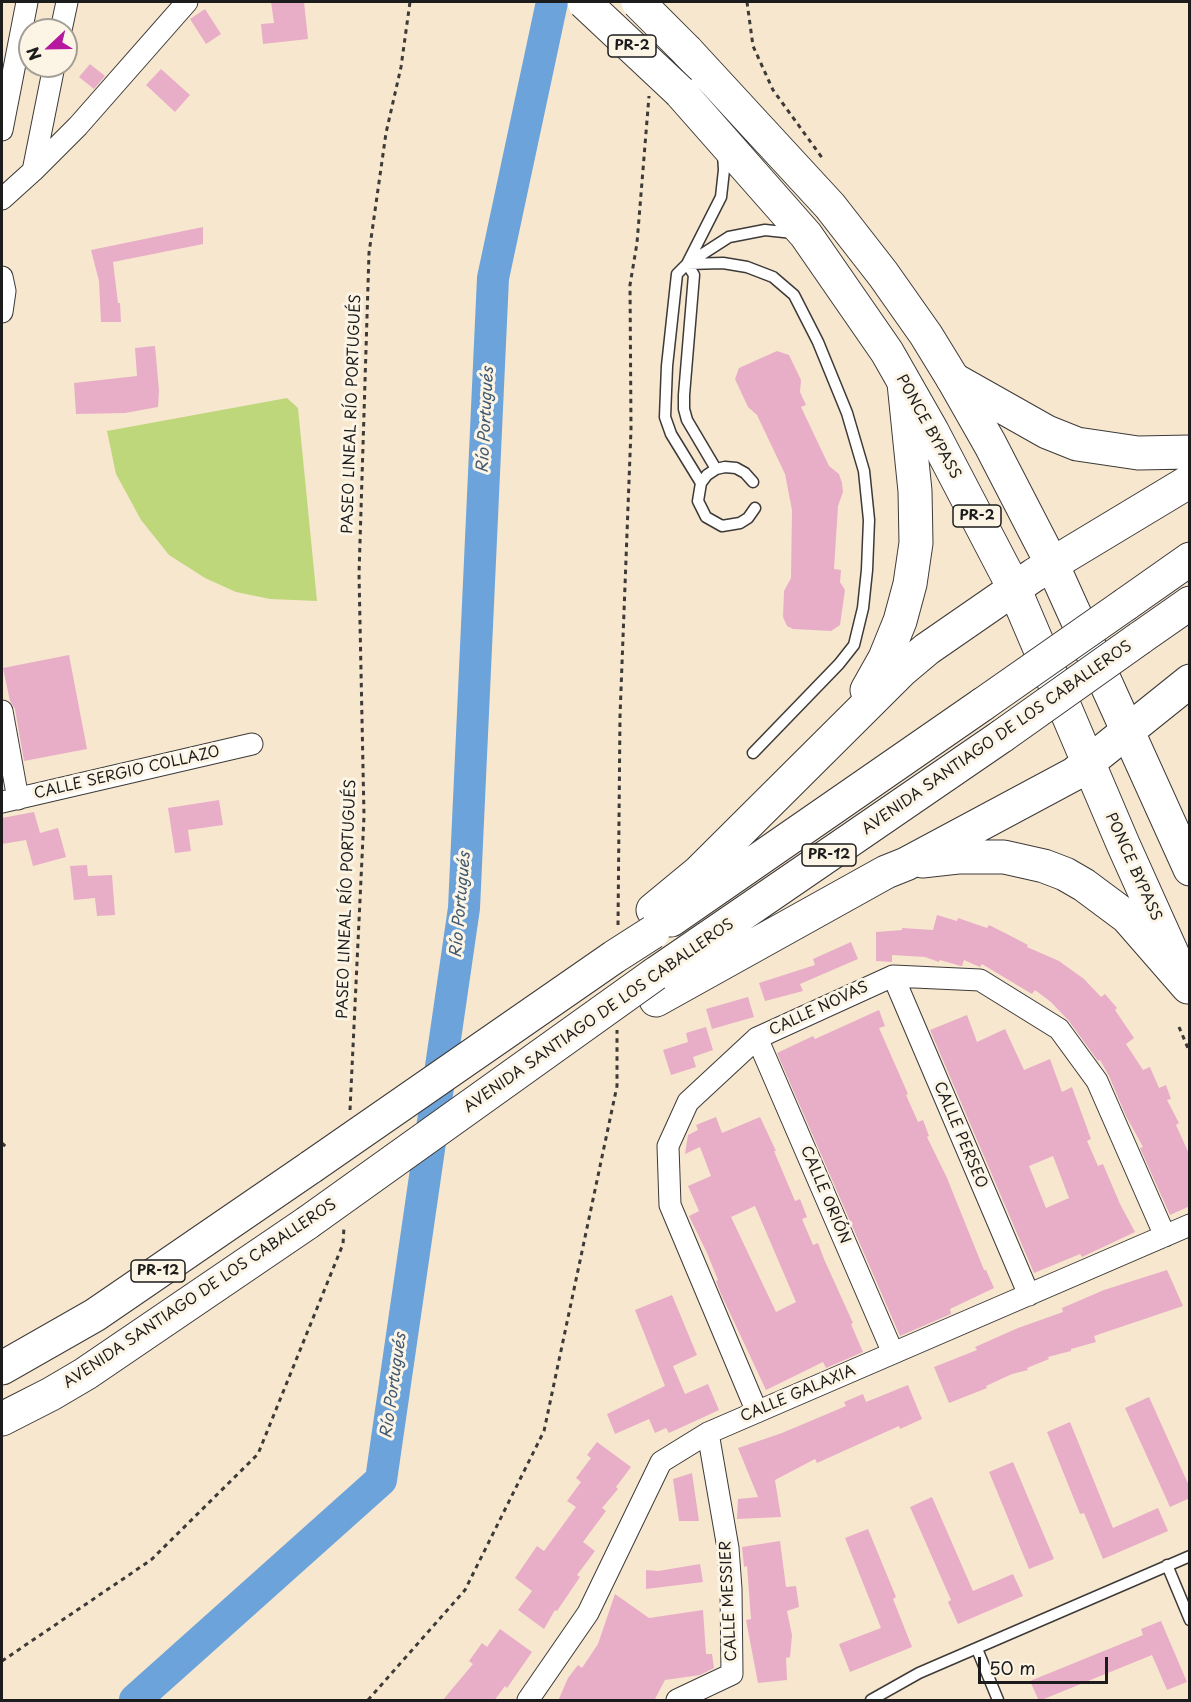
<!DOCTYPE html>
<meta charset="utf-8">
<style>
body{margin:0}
#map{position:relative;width:1191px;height:1702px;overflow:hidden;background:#f7e7cf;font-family:"Playpen Sans",sans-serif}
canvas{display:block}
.frame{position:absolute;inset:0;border:3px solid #1c1c1c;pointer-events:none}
.north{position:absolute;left:18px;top:18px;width:60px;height:60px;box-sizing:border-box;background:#fcf5e5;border:2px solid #a29e95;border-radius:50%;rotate:248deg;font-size:16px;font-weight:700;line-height:24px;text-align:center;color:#1c1c1c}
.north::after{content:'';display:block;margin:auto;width:21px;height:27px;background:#b5179e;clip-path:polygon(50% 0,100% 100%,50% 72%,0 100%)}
.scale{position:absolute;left:978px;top:1657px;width:130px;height:27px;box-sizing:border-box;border:3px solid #1c1c1c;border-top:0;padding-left:8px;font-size:18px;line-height:21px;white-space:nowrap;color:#1c1c1c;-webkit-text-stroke:4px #fcf5e5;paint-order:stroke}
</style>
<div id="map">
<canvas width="1191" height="1702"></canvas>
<div class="frame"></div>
<div class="north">N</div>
<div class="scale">50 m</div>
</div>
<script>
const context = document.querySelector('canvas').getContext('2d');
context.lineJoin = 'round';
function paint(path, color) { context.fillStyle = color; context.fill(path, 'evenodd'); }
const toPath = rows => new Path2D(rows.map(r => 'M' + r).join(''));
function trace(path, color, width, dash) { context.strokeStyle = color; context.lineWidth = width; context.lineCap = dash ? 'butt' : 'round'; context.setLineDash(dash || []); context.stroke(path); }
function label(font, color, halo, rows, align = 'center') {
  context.font = font + ' "Playpen Sans",sans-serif'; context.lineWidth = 6; context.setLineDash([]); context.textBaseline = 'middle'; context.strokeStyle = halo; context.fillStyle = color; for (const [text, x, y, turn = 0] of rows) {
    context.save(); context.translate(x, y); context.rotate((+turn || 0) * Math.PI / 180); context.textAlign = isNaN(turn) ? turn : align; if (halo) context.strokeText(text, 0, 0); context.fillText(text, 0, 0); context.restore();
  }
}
const green = toPath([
 [287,398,298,408,317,601,270,599,236,592,205,578,169,555,141,520,116,474,107,431]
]);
const river = toPath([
 [135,1700,381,1480,464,908,493,278,552,2]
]);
const building = toPath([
 [271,2,304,2,308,39,263,44,261,24,274,23],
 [205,9,221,34,206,44,190,19],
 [90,64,105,76,94,89,79,77],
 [161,69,190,95,175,112,146,85],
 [203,227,203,244,113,262,118,303,120,303,121,322,101,322,99,281,91,250],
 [155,346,159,391,158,407,125,413,76,414,74,383,137,376,135,348],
 [777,351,789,355,801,380,800,392,806,405,801,407,829,466,839,474,842,483,843,492,838,506,834,569,841,570,840,582,845,590,840,625,831,631,793,629,787,626,783,617,784,591,791,578,792,510,785,474,757,415,748,407,735,379,739,368],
 [69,655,87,749,24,761,15,709,10,701,3,668],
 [219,800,223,825,188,830,191,851,175,853,168,808],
 [34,812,40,833,58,828,66,857,33,866,26,840,2,844,2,818],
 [87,865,88,876,112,875,115,915,97,916,95,898,74,900,70,866],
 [937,915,957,921,958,918,987,928,989,925,1005,933,1028,945,1027,947,1059,961,1084,979,1101,997,1105,994,1117,1008,1115,1010,1134,1038,1126,1044,1143,1070,1150,1067,1159,1088,1166,1085,1171,1099,1167,1100,1179,1123,1176,1125,1190,1156,1190,1206,1170,1215,1140,1148,1143,1147,1126,1116,1109,1076,1100,1060,1098,1061,1069,1021,1051,1002,1035,990,1032,994,982,964,980,967,964,960,962,966,961,966,940,960,939,962,925,957,892,955,892,962,876,961,876,932,902,930,902,928,933,930],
 [851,942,858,959,800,984,803,991,765,1001,759,983,815,965,813,959],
 [748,997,754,1017,712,1029,706,1009],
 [879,1010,885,1026,879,1028,908,1094,906,1095,918,1122,923,1120,929,1136,927,1137,947,1178,984,1270,986,1270,994,1288,950,1309,951,1314,900,1336,777,1053,813,1036,815,1039],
 [967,1015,977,1042,1005,1029,1024,1070,1050,1059,1062,1092,1072,1087,1091,1139,1087,1141,1098,1166,1103,1164,1120,1204,1135,1232,1082,1257,1080,1254,1034,1273,930,1030],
 [1053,1156,1069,1198,1046,1208,1029,1166],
 [706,1027,713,1050,693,1057,696,1067,671,1075,663,1050,688,1042,686,1033],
 [716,1117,722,1133,760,1117,776,1151,774,1151,795,1201,800,1199,807,1217,802,1219,813,1245,818,1243,824,1259,853,1323,851,1324,863,1352,826,1368,823,1362,766,1390,721,1294,716,1281,718,1280,707,1253,689,1216,699,1211,688,1186,711,1176,700,1147,685,1154,688,1135,698,1130,696,1125],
 [755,1206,796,1302,776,1312,731,1217],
 [1167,1270,1183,1306,1094,1336,1096,1342,1071,1349,1071,1351,1048,1357,1049,1359,1027,1368,1028,1370,1012,1374,986,1386,987,1388,949,1403,934,1367,977,1350,975,1347,1018,1328,1063,1312,1062,1308,1104,1290],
 [672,1295,697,1355,673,1366,685,1394,708,1384,719,1410,669,1433,666,1428,655,1433,649,1419,615,1434,607,1414,665,1386,635,1310],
 [908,1385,922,1419,900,1429,899,1426,817,1463,815,1459,775,1480,781,1517,737,1519,738,1499,758,1497,738,1448,782,1433,846,1406,844,1402,863,1394,866,1402],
 [1149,1397,1190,1488,1190,1498,1170,1507,1125,1408],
 [1070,1422,1113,1528,1158,1508,1168,1531,1103,1559,1084,1513,1080,1514,1047,1432],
 [597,1442,631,1467,616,1487,618,1489,602,1508,606,1511,583,1542,595,1551,577,1575,580,1577,557,1611,555,1610,544,1629,518,1610,532,1591,515,1578,537,1546,544,1551,576,1507,567,1501,581,1482,576,1478,591,1458,587,1455],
 [1013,1462,1054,1559,1029,1569,989,1472],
 [692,1473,699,1521,679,1521,673,1479],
 [932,1497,973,1591,1013,1574,1023,1596,958,1624,948,1602,951,1600,910,1507],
 [868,1529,896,1597,893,1599,912,1647,850,1672,839,1644,881,1628,845,1538],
 [780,1541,786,1587,796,1586,799,1607,787,1611,792,1635,790,1657,786,1658,787,1680,758,1683,746,1620,751,1619,747,1566,744,1567,742,1547],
 [700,1564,703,1582,646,1589,646,1570,658,1571],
 [615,1594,649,1618,703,1610,706,1654,712,1654,714,1668,700,1675,665,1680,654,1701,558,1701,568,1678,578,1665,582,1668,598,1644],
 [1161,1621,1187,1682,1167,1690,1152,1655,1039,1701,1030,1681,1143,1635,1141,1629],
 [500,1629,532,1652,507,1688,505,1686,494,1701,442,1701,473,1664,469,1661,482,1643,487,1647]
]);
const path = toPath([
 [747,2,753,46,773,90,823,159],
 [618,925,620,716,631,429,630,285,637,243,649,96],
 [1179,1027,1190,1053],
 [350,1110,364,816,359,574,369,253,386,133,401,67,410,2],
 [2,1143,6,1147],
 [2,1661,151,1560,258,1454,343,1244,344,1227],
 [368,1700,465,1590,544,1431,617,1086,617,1030]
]);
const service = toPath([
 [687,264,723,263,747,267,773,277,794,295,818,342,847,413,864,471,869,520,867,570,863,608,854,645,839,664,753,753],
 [687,264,694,275,684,395,684,409,687,420,716,469],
 [687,264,721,197,724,170,723,153],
 [753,482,745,473,736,468,725,467,716,469,707,475,701,483,698,501,706,517,722,526,740,523,748,518,755,508],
 [701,483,671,434,665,417,667,366,677,274,687,264,729,237,765,230,793,233],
 [1167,1565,1190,1620],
 [977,1649,998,1700],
 [871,1700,919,1673,1190,1556]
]);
const minor = toPath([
 [61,30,67,2],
 [2,130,27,2],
 [33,171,54,66],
 [2,199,33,171,78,126,187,2],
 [2,277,5,291,2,312],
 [2,711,18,799],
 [2,802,252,744],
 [893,976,1029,1295],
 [757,1038,893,1353],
 [757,1412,670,1205,668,1146,688,1102,757,1038,893,976,980,980,1059,1029,1097,1081,1165,1236],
 [528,1700,588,1613,661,1462,708,1433,1190,1225],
 [677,1700,732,1674,731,1589,728,1548,708,1433]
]);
const trunk = toPath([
 [687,51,830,206,883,274,926,335,953,379,990,444,1052,564,1190,869],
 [680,92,806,235,887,352,932,431,1014,588,1123,844,1181,973]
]);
const motorway = toPath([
 [953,379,1047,432,1077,444,1138,453,1190,452],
 [1126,604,1190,559],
 [1140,638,1190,603],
 [867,690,885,658,900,621,910,584,916,543,915,491,904,383],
 [922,861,958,857,1004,857,1044,866,1065,874,1084,885,1127,917,1188,987],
 [653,910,699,872,902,670,927,649,1034,575,1190,481],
 [671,920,983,704],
 [655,974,1002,736],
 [656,1000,886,872,906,864,1074,774,1190,681],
 [2,1368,95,1315,311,1167],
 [2,1419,51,1394,85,1374,307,1223]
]);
const trunkBridge = toPath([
 [584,2,680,92],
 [638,2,687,51]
]);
const motorwayBridge = toPath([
 [983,704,1126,604],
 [1002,736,1140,638],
 [311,1167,614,957,653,932],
 [307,1223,655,974]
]);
const shields = [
 [632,46,48],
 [977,516,48],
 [829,855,54],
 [158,1271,54]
];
const shieldNames = [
 ["PR-2",632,46],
 ["PR-2",977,516],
 ["PR-12",829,855],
 ["PR-12",158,1271]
];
const streetNames = [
 ["PASEO LINEAL RÍO PORTUGUÉS",352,414,-88],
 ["PONCE BYPASS",928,427,61],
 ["AVENIDA SANTIAGO DE LOS CABALLEROS",997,738,-35],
 ["CALLE SERGIO COLLAZO",127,773,-13],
 ["PONCE BYPASS",1133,867,66],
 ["PASEO LINEAL RÍO PORTUGUÉS",347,899,-88],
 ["CALLE NOVAS",819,1009,-25],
 ["AVENIDA SANTIAGO DE LOS CABALLEROS",599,1016,-35],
 ["CALLE PERSEO",960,1135,67],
 ["CALLE ORIÓN",825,1195,67],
 ["AVENIDA SANTIAGO DE LOS CABALLEROS",200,1294,-34],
 ["CALLE GALAXIA",798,1394,-23],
 ["CALLE MESSIER",729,1601,-93]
];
const waterNames = [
 ["Río Portugués",486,420,-87],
 ["Río Portugués",461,905,-85],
 ["Río Portugués",394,1386,-82]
];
paint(green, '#bfd77b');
trace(river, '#6ca3da', 32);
paint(building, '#e8aec7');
trace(service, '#3d3a37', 13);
trace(minor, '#3d3a37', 23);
trace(trunk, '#3d3a37', 35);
trace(motorway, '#3d3a37', 35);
trace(path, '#3d3a37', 3, [4.5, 4.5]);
trace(service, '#fff', 10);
trace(minor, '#fff', 21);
trace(trunk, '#fff', 33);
trace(motorway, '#fff', 33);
trace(trunkBridge, '#3d3a37', 35, []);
trace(motorwayBridge, '#3d3a37', 35, []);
trace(trunkBridge, '#fff', 33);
trace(motorwayBridge, '#fff', 33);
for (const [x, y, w] of shields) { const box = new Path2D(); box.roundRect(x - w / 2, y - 11, w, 22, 4.5); context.fillStyle = '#fcf5e5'; context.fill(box); trace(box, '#1c1c1c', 1.5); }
label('bold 14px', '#1c1c1c', null, shieldNames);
label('15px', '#1c1c1c', '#fcf5e5', streetNames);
label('italic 16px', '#405971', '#fcf5e5', waterNames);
</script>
